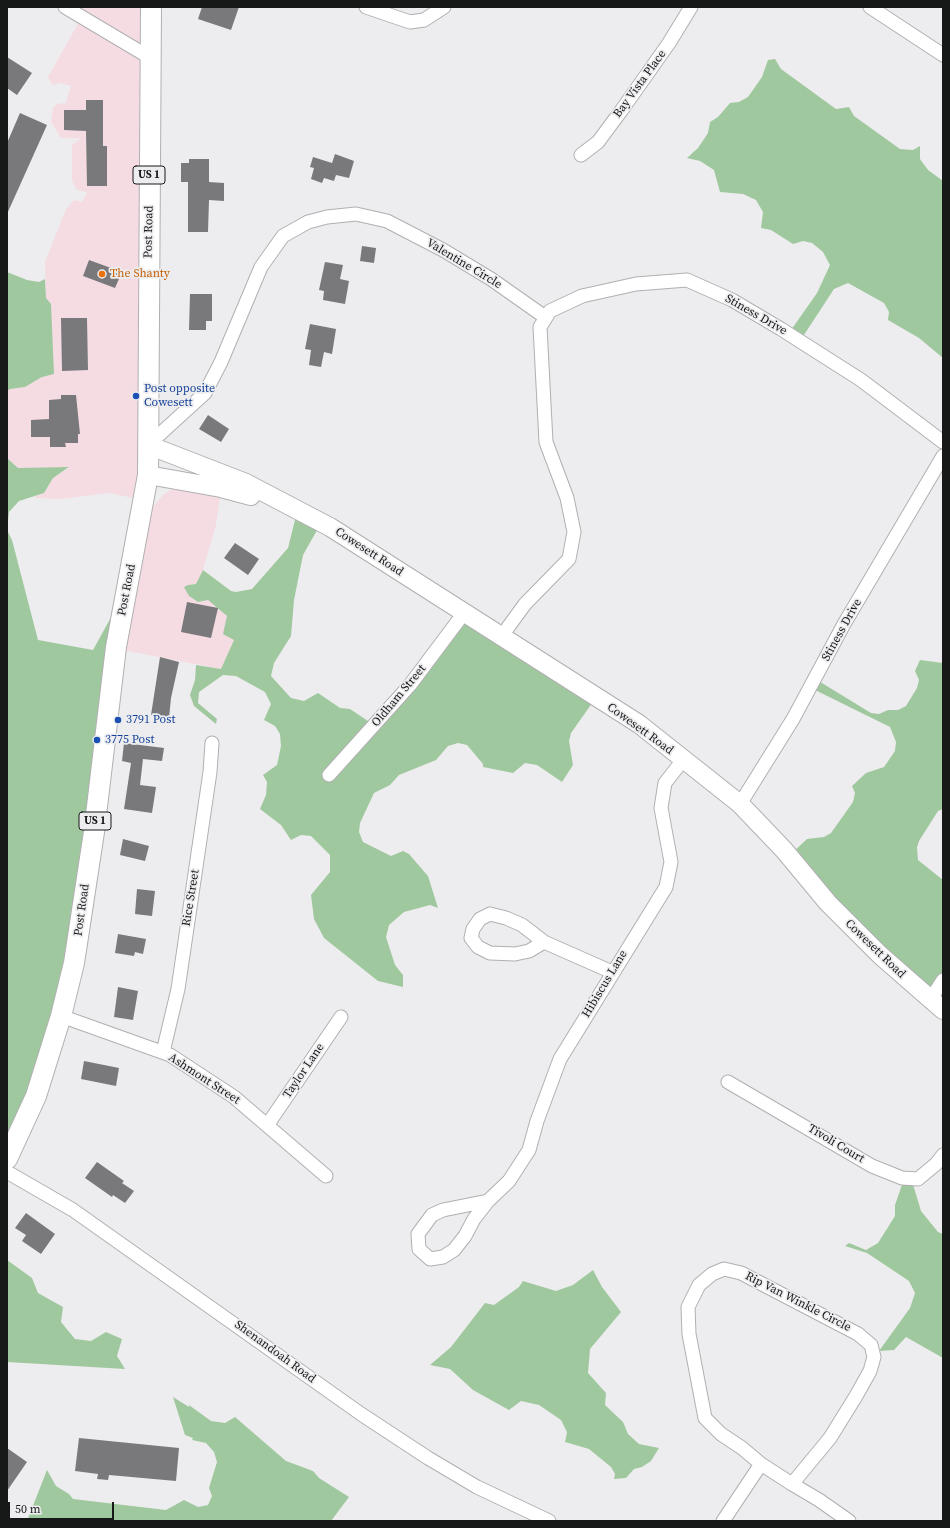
<!DOCTYPE html>
<style>
body{margin:0}
#map{position:relative;width:950px;height:1528px;overflow:hidden;background:#ededef;font-family:"Source Serif 4",serif}
canvas{display:block}
.frame{position:absolute;inset:0;border:8px solid #171818;pointer-events:none}
.scale{position:absolute;left:8px;top:1502px;width:106px;height:18px;box-sizing:border-box;border:2px solid #171818;border-top:0;padding-left:5px;font-size:12px;line-height:14px;white-space:nowrap;color:#171818;-webkit-text-stroke:3px #ededef;paint-order:stroke}
</style>
<div id="map">
<canvas width="950" height="1528"></canvas>
<div class="frame"></div>
<div class="scale">50 m</div>
</div>
<script>
const context = document.querySelector('canvas').getContext('2d');
context.lineJoin = 'round';
function paint(path, color) { context.fillStyle = color; context.fill(path, 'evenodd'); }
const toPath = rows => new Path2D(rows.map(r => 'M' + r).join(''));
function trace(path, color, width, dash) { context.strokeStyle = color; context.lineWidth = width; context.lineCap = dash ? 'butt' : 'round'; context.setLineDash(dash || []); context.stroke(path); }
function label(font, color, halo, rows, align = 'center') {
  context.font = font + ' "Source Serif 4",serif'; context.lineWidth = 3.5; context.setLineDash([]); context.textBaseline = 'middle'; context.strokeStyle = halo; context.fillStyle = color; for (const [text, x, y, turn = 0] of rows) {
    context.save(); context.translate(x, y); context.rotate((+turn || 0) * Math.PI / 180); context.textAlign = isNaN(turn) ? turn : align; if (halo) context.strokeText(text, 0, 0); context.fillText(text, 0, 0); context.restore();
  }
}
const commercial = toPath([
 [62,7,150,7,143,500,109,493,61,499,36,498,34,497,44,493,53,478,69,468,18,468,8,459,7,391,10,389,25,387,42,377,46,298,45,262,66,209,74,200,82,202,87,192,77,190,72,181,72,145,81,138,61,138,51,122,53,108,57,104,66,103,71,86,60,83,53,85,48,77,80,20],
 [180,485,221,490,216,525,203,570,196,584,188,585,189,596,198,602,208,600,227,616,234,640,221,669,117,649,144,516,164,494]
]);
const green = toPath([
 [775,59,781,69,836,109,849,107,854,116,900,149,913,150,920,146,920,159,928,170,943,181,943,358,919,338,888,320,889,312,884,303,848,283,834,289,800,341,789,333,817,293,830,265,823,252,812,243,803,241,793,244,771,230,761,228,763,212,756,200,743,194,720,192,714,170,700,161,687,158,698,148,708,133,710,122,718,117,730,103,739,102,748,97,762,77,768,60],
 [7,272,27,280,39,282,45,279,46,298,51,304,54,374,42,377,25,387,10,389,7,391],
 [7,440,8,459,18,468,69,467,53,478,44,493,19,501,9,512,7,530,12,540,38,640,93,650,126,590,70,975,7,1161],
 [296,516,320,525,303,555,294,600,291,636,274,663,271,676,291,698,304,701,318,693,340,708,350,709,374,725,464,618,595,699,571,733,569,741,573,765,562,782,537,765,525,763,513,773,483,767,483,764,467,745,458,743,448,746,436,760,399,775,390,785,374,793,360,823,359,832,363,842,391,856,403,851,409,854,428,876,438,908,430,905,404,912,389,925,386,937,395,965,403,975,403,987,378,981,324,938,314,919,311,895,330,872,330,855,311,836,301,835,291,840,281,825,260,809,266,795,267,782,263,775,277,765,281,746,280,734,275,726,264,720,271,704,265,692,236,676,223,675,199,692,198,703,217,719,216,724,194,706,190,695,195,680,196,665,221,669,234,640,223,634,227,616,208,600,198,602,189,596,184,587,188,585,196,584,203,570,231,591,236,592,252,589,288,548],
 [920,660,943,663,943,809,938,811,919,841,917,847,918,860,943,880,943,981,931,999,790,855,807,839,824,837,831,833,853,802,855,793,852,786,866,773,884,767,895,751,896,742,890,727,811,688,817,680,871,713,879,714,888,710,898,710,906,706,917,688,919,680,915,671],
 [904,1179,912,1181,921,1211,938,1232,943,1234,943,1358,906,1337,894,1350,879,1351,910,1308,915,1293,909,1281,867,1253,845,1246,849,1243,866,1250,878,1243,895,1216,895,1205],
 [7,1260,32,1278,38,1293,63,1307,61,1322,75,1339,91,1341,106,1332,122,1339,117,1356,125,1369,7,1362],
 [593,1270,602,1287,621,1312,590,1349,588,1373,606,1393,605,1405,623,1422,628,1434,639,1444,659,1448,651,1461,642,1467,634,1469,626,1478,614,1479,615,1474,611,1467,589,1449,565,1442,567,1432,561,1420,539,1405,521,1401,509,1410,473,1390,450,1369,430,1365,451,1347,485,1303,494,1305,519,1287,523,1281,556,1291,573,1285],
 [173,1397,189,1407,189,1405,211,1421,225,1423,235,1417,286,1461,313,1471,319,1478,349,1497,331,1521,27,1521,47,1470,56,1486,69,1494,73,1499,166,1510,184,1500,198,1507,208,1505,212,1496,209,1488,217,1462,214,1452,206,1443,192,1440,193,1438,185,1435]
]);
const building = toPath([
 [202,7,239,7,231,30,198,19],
 [7,57,32,73,17,95,7,88],
 [86,100,103,100,103,146,107,146,107,186,87,186,86,131,64,130,64,110,86,110],
 [20,113,47,125,7,214,7,143],
 [335,154,354,161,349,178,336,175,334,181,324,178,322,183,311,179,314,168,310,167,313,157,332,163],
 [189,159,209,159,209,182,224,183,224,201,209,200,208,232,188,232,188,182,181,182,181,163,189,163],
 [362,246,376,248,374,263,360,261],
 [89,260,122,272,115,288,83,276],
 [325,262,343,265,340,279,349,281,345,304,323,300,324,291,319,290],
 [190,294,212,294,212,321,206,321,206,330,189,330],
 [61,318,87,318,88,370,62,371],
 [310,324,336,329,332,354,324,352,321,367,309,365,311,350,305,349],
 [61,395,76,395,80,434,78,434,78,443,65,443,66,447,50,447,50,437,31,437,31,420,49,419,49,400,61,399],
 [208,415,229,429,221,442,199,429],
 [235,543,259,559,248,575,224,558],
 [187,602,218,608,211,638,181,632],
 [160,657,179,662,171,698,169,718,151,715],
 [124,743,164,748,162,761,143,759,140,785,156,787,152,813,124,809,131,763,122,761],
 [123,839,149,846,145,861,120,855],
 [137,889,155,891,152,916,135,914],
 [118,934,146,939,143,954,135,952,134,956,115,953],
 [118,987,138,991,133,1020,114,1017],
 [84,1061,119,1068,116,1086,81,1079],
 [97,1162,124,1181,122,1183,134,1191,125,1203,113,1195,112,1197,85,1178],
 [26,1213,55,1234,41,1254,22,1241,26,1235,15,1228],
 [79,1438,179,1448,176,1481,109,1475,108,1480,97,1479,98,1474,75,1471],
 [7,1448,27,1462,7,1491]
]);
const minor = toPath([
 [65,7,149,57],
 [366,7,410,22,424,20,444,7],
 [870,7,943,55],
 [581,155,598,142,621,111,669,43,691,7],
 [148,445,205,393,221,362,261,267,283,236,308,222,327,217,356,214,387,221,443,250,491,279,545,317],
 [501,637,525,604,569,559,574,532,567,498,546,442,540,327,550,311,582,296,636,284,687,280,732,300,781,329,861,380,943,442],
 [329,775,410,685,464,613],
 [740,804,793,719,844,624,943,456],
 [490,914,506,918,522,925,544,942,529,951,515,954,490,953,478,947,471,938,473,929,480,919,490,914],
 [544,942,612,972],
 [930,1000,943,980],
 [61,1016,170,1055,234,1097,326,1176],
 [163,1052,178,989,210,772,212,743],
 [728,1082,872,1166,902,1178,918,1179,936,1164,943,1155],
 [268,1124,341,1017],
 [7,1172,73,1210,361,1414,428,1458,477,1487,549,1521],
 [488,1201,509,1181,529,1150,537,1121,560,1059,666,887,671,862,661,808,665,783,683,760],
 [488,1201,474,1219,465,1236,454,1250,443,1257,430,1259,419,1249,418,1234,432,1215,443,1210,488,1201],
 [792,1484,830,1438,856,1396,870,1371,874,1357,871,1345,858,1334,741,1273,724,1269,712,1274,699,1285,688,1307,689,1334,705,1418,721,1434,742,1448,761,1464,792,1484,819,1500,849,1521],
 [723,1521,761,1464]
]);
const secondary = toPath([
 [148,445,246,483,330,527,639,724,740,804,784,850,828,903,880,955,943,1010],
 [148,475,221,488,251,496]
]);
const primary = toPath([
 [7,1159,36,1096,61,1016,74,963,94,832,116,647,148,475,151,7]
]);
const markers = [
 [102,274,4,"#e8710a"],
 [136,396,4,"#1a4fb4"],
 [118,720,4,"#1a4fb4"],
 [97,740,4,"#1a4fb4"]
];
const shields = [
 [149,175,32],
 [95,821,32]
];
const shieldNames = [
 ["US 1",149,175],
 ["US 1",95,821]
];
const streetNames = [
 ["Bay Vista Place",640,84,-54],
 ["Post Road",149,232,-89],
 ["Valentine Circle",464,264,31],
 ["Stiness Drive",756,315,30],
 ["Cowesett Road",369,552,33],
 ["Post Road",127,590,-79],
 ["Stiness Drive",842,630,-61],
 ["Oldham Street",399,696,-50],
 ["Cowesett Road",640,729,36],
 ["Rice Street",191,898,-81],
 ["Post Road",82,910,-82],
 ["Cowesett Road",875,949,44],
 ["Hibiscus Lane",605,984,-59],
 ["Taylor Lane",304,1071,-56],
 ["Ashmont Street",204,1079,33],
 ["Tivoli Court",836,1144,31],
 ["Rip Van Winkle Circle",798,1302,27],
 ["Shenandoah Road",275,1352,36]
];
const foodNames = [
 ["The Shanty",110,274]
];
const transitNames = [
 ["Post opposite",144,389],
 ["Cowesett",144,403],
 ["3791 Post",126,720],
 ["3775 Post",105,740]
];
paint(commercial, '#f5dce3');
paint(green, '#a0c89e');
paint(building, '#79797b');
trace(minor, '#b0b0b2', 15);
trace(secondary, '#b0b0b2', 20);
trace(primary, '#b0b0b2', 22);
trace(minor, '#fff', 13);
trace(secondary, '#fff', 18);
trace(primary, '#fff', 20);
for (const [x, y, r, color] of markers) { const dot = new Path2D(); dot.arc(x, y, r, 0, 2 * Math.PI); context.fillStyle = color; context.fill(dot); trace(dot, '#ededef', 1.5); }
for (const [x, y, w] of shields) { const box = new Path2D(); box.roundRect(x - w / 2, y - 9, w, 18, 3); context.fillStyle = '#ededef'; context.fill(box); trace(box, '#171818', 1); }
label('bold 11px', '#171818', null, shieldNames);
label('12px', '#171818', '#ededef', streetNames);
label('12px', '#c56008', '#ededef', foodNames, 'left');
label('12px', '#164399', '#ededef', transitNames, 'left');
</script>
